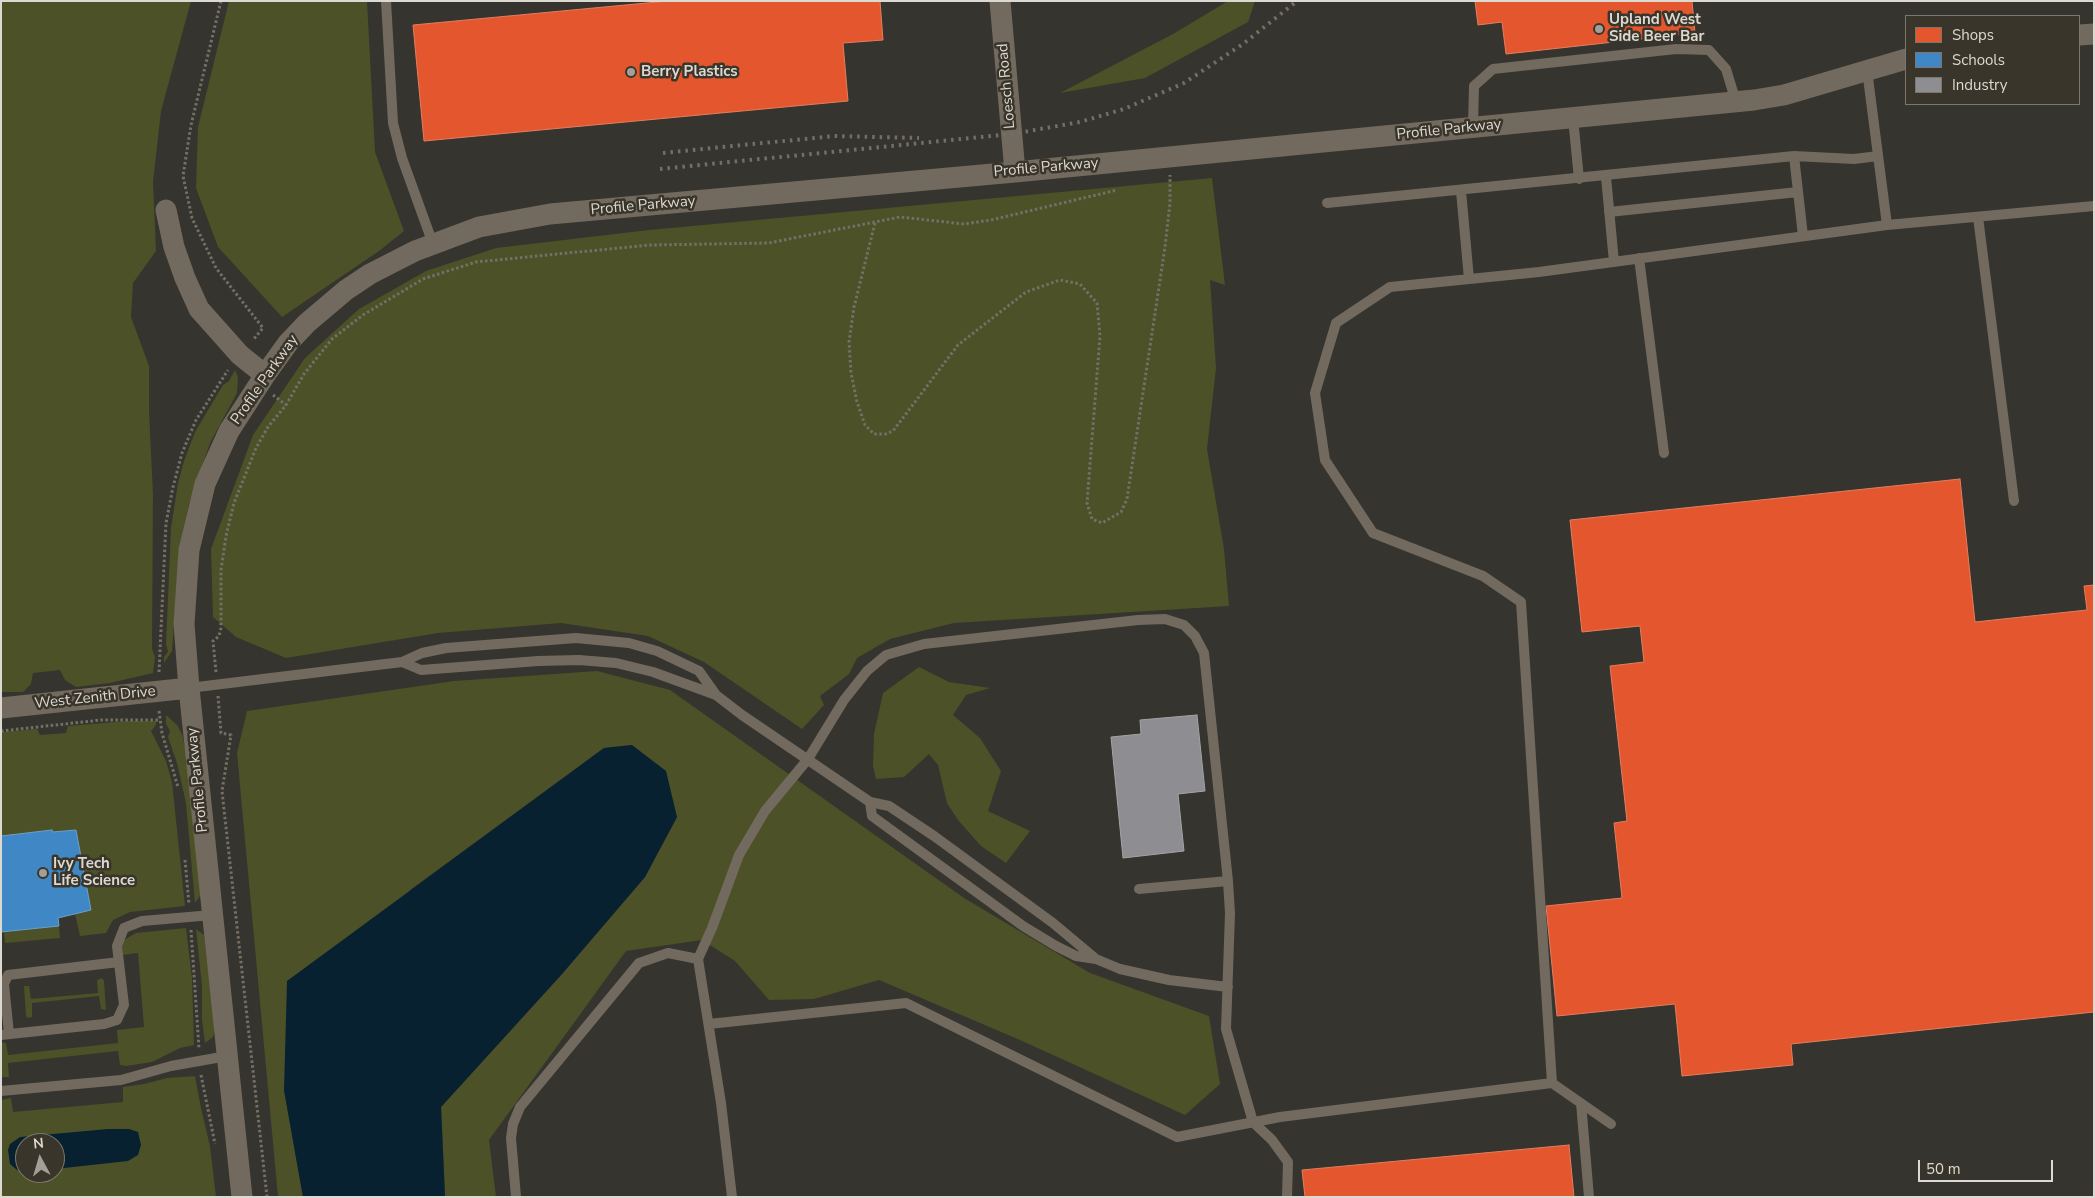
<!DOCTYPE html>
<style>
body{margin:0}
#map{position:relative;width:2095px;height:1198px;overflow:hidden;background:#36342e;font-family:"Nunito Sans",sans-serif}
canvas{display:block}
.frame{position:absolute;inset:0;border:2px solid #dcd9d2;pointer-events:none}
.legend{position:absolute;left:1905px;top:15px;width:175px;height:90px;box-sizing:border-box;background:#3a352a;border:1px solid #7b776d;margin:0;padding:6px 9px;list-style:none;font-size:15px;color:#dcd9d2}
.legend li{display:flex;align-items:center;gap:10px;height:25px}
.legend b{width:25px;border:1px solid #7b776d}
.north{position:absolute;left:15px;top:1133px;width:50px;height:50px;box-sizing:border-box;background:#3a352a;border:1px solid #7b776d;border-radius:50%;rotate:354deg;font-size:14px;font-weight:700;line-height:20px;text-align:center;color:#dcd9d2}
.north::after{content:'';display:block;margin:auto;width:18px;height:22px;background:#a29f99;clip-path:polygon(50% 0,100% 100%,50% 72%,0 100%)}
.scale{position:absolute;left:1918px;top:1160px;width:135px;height:22px;box-sizing:border-box;border:2px solid #dcd9d2;border-top:0;padding-left:6px;font-size:15px;line-height:18px;white-space:nowrap;color:#dcd9d2;-webkit-text-stroke:4px #3a352a;paint-order:stroke}
</style>
<div id="map">
<canvas width="2095" height="1198"></canvas>
<div class="frame"></div>
<ul class="legend">
<li><b style="height:14px;background:#e4572e"></b>Shops</li>
<li><b style="height:14px;background:#3f88c5"></b>Schools</li>
<li><b style="height:14px;background:#8d8d92"></b>Industry</li>
</ul>
<div class="north">N</div>
<div class="scale">50 m</div>
</div>
<script>
const context = document.querySelector('canvas').getContext('2d');
context.lineJoin = 'round';
function paint(path, color) { context.fillStyle = color; context.fill(path, 'evenodd'); }
const toPath = rows => new Path2D(rows.map(r => 'M' + r).join(''));
function trace(path, color, width, dash) { context.strokeStyle = color; context.lineWidth = width; context.lineCap = dash ? 'butt' : 'round'; context.setLineDash(dash || []); context.stroke(path); }
function label(font, color, halo, rows, align = 'center') {
  context.font = font + ' "Nunito Sans",sans-serif'; context.lineWidth = 5; context.setLineDash([]); context.textBaseline = 'middle'; context.strokeStyle = halo; context.fillStyle = color; for (const [text, x, y, turn = 0] of rows) {
    context.save(); context.translate(x, y); context.rotate((+turn || 0) * Math.PI / 180); context.textAlign = isNaN(turn) ? turn : align; if (halo) context.strokeText(text, 0, 0); context.fillText(text, 0, 0); context.restore();
  }
}
const green = toPath([
 [1,1,191,1,161,111,153,182,156,251,133,283,131,317,149,366,149,411,153,494,152,649,155,657,153,673,110,683,76,687,65,680,60,670,33,673,31,684,23,692,1,692],
 [229,1,367,1,375,152,404,231,379,251,282,317,218,247,196,188,198,127],
 [1228,1,1255,1,1248,22,1145,78,1060,93,1173,34],
 [1212,178,1225,285,1210,280,1216,368,1207,449,1224,549,1229,606,954,623,890,639,857,658,849,674,820,696,824,705,802,729,704,662,648,636,561,623,438,633,286,658,236,637,213,617,211,549,253,435,305,358,359,309,426,271,496,248,649,230],
 [235,370,238,377,237,393,210,443,189,504,179,548,172,651,164,663,164,657,168,652,166,644,171,528,178,483,184,461,195,432,223,385,229,381],
 [919,667,949,682,990,688,966,695,953,715,980,738,1001,771,988,811,1030,831,1006,863,981,846,958,820,947,803,938,765,929,754,904,777,876,779,873,766,874,734,883,693],
 [597,671,670,690,964,898,1090,973,1209,1016,1220,1084,1185,1115,1020,1040,879,980,814,999,769,1000,735,961,702,940,626,951,489,1140,496,1197,445,1197,441,1107,562,974,645,877,677,817,632,745,604,748,410,890,284,1090,303,1197,278,1197,237,753,247,711,454,681],
 [166,715,177,725,182,734,186,753,201,894,195,903,186,803,177,763,168,737,170,731,166,724],
 [127,721,156,721,156,725,151,731,166,761,172,782,185,906,130,912,113,920,106,933,80,936,75,914,91,910,76,830,53,832,52,830,1,836,1,732,37,729,40,735,66,733,68,726],
 [59,926,60,938,5,943,4,932],
 [186,928,192,978,194,1045,180,1048,152,1062,126,1066,120,1065,118,1051,8,1063,9,1077,1,1077,1,1042,6,1043,8,1055,118,1043,117,1030,144,1027,138,953,123,955,122,947,124,940,136,933],
 [196,929,204,935,215,1028,213,1037,205,1043,202,1020,202,986],
 [102,978,104,981,106,1010,101,1009,99,996,32,1003,32,1017,28,1018,26,1016,24,986,29,986,31,999,98,993,97,980],
 [195,1076,201,1108,210,1146,216,1197,1,1197,1,1100,11,1098,13,1112,123,1102,123,1087,144,1084,167,1078],
 [25,1143,55,1143,55,1173,25,1173]
]);
const water = toPath([
 [632,745,666,771,677,817,645,877,562,974,441,1107,445,1197,303,1197,284,1090,287,981,604,748],
 [108,1129,129,1129,138,1132,141,1145,138,1155,128,1161,55,1169,55,1143,25,1143,25,1171,17,1170,10,1164,8,1150,10,1144,20,1137]
]);
const shops = toPath([
 [668,1,880,1,883,40,843,43,848,101,424,141,413,25,668,1],
 [1475,1,1692,1,1695,33,1506,54,1502,22,1478,25,1475,1],
 [1960,479,1975,622,2087,610,2084,586,2094,585,2094,1012,1791,1044,1793,1065,1682,1076,1675,1004,1557,1016,1546,906,1622,898,1614,823,1627,821,1610,666,1644,662,1640,626,1582,632,1570,520,1960,479],
 [1569,1145,1574,1197,1305,1197,1302,1170,1569,1145]
]);
const schools = toPath([
 [52,830,53,832,76,830,91,910,58,918,59,926,1,932,1,836,52,830]
]);
const industry = toPath([
 [1197,715,1205,791,1178,794,1184,851,1123,858,1111,737,1141,734,1140,720,1197,715]
]);
const path = toPath([
 [221,1,191,125,183,176,192,218,216,268,263,328,253,340],
 [875,223,854,307,849,342,851,373,857,402,865,425,874,434,886,434,893,431,958,345,1026,292,1060,280,1080,284,1097,303,1100,336,1087,503,1092,519,1102,523,1121,512,1127,499,1165,247,1170,203,1170,175],
 [273,395,286,405],
 [159,672,166,523,173,487,182,453,196,420,228,370],
 [216,672,213,641,219,636,221,628,221,570,226,536,234,503,256,448,268,427,286,405,304,374,332,339,363,315,423,279,476,262,650,245,769,243,900,217,964,224,991,220,1117,190],
 [218,696,221,733,231,735,222,791,267,1197],
 [159,711,162,733,178,787],
 [1,731,101,720,160,720],
 [185,860,189,904],
 [191,930,199,1048],
 [201,1075,215,1144]
]);
const service = toPath([
 [386,1,393,123,402,158,433,244],
 [1867,70,1887,225],
 [1573,118,1579,179],
 [1473,127,1474,86,1493,69,1676,49,1709,50,1726,69,1736,102],
 [1794,156,1803,236],
 [1606,177,1614,262],
 [1461,191,1469,279],
 [1327,203,1794,156,1854,159,1878,156],
 [1609,212,1798,192],
 [1978,217,2014,501],
 [1639,258,1664,453],
 [402,662,421,670,538,661,579,660,616,663,653,672,716,695],
 [189,688,402,662,422,653,446,648,576,638,629,643,657,651,699,671,716,695,742,715,870,802,889,806,934,836,1053,923,1096,959],
 [870,802,872,816,1023,926,1056,946,1076,956,1096,959,1120,969,1169,980,1228,987],
 [1139,889,1228,881],
 [698,959,712,928,739,855,765,811,808,759,844,700,867,671,886,655,924,644,1138,620,1165,619,1184,625,1195,636,1204,653,1228,881,1230,913,1226,1029,1253,1122,1272,1140,1288,1162,1287,1197],
 [709,1024,906,1003,1177,1137,1280,1117,1552,1083,1611,1124],
 [9,1034,4,984,8,975,119,962],
 [1,1035,104,1024,117,1020,124,1005,117,946,124,928,142,921,212,915],
 [1552,1083,1521,602,1483,576,1373,533,1325,460,1315,393,1336,323,1390,287,1539,272,1887,225,2094,206],
 [1,1091,121,1080,171,1066,227,1056],
 [1581,1103,1589,1197],
 [516,1197,511,1138,513,1124,520,1107,639,963,668,953,698,959,721,1103,732,1197]
]);
const minor = toPath([
 [1000,1,1015,172],
 [2079,35,2094,34],
 [166,210,174,247,185,278,199,309,240,355,265,375],
 [1,708,189,688],
 [242,1197,189,688,184,624,189,550,205,484,229,431,265,375,288,343,307,323,346,290,370,274,415,251,479,227,550,214,1015,172,1754,100,1784,95,1906,59]
]);
const rail = toPath([
 [663,153,834,136,919,138],
 [660,169,1012,134,1080,122,1124,109,1184,83,1243,44,1297,1]
]);
const markers = [
 [1599,29,5,"#a29f99"],
 [631,72,5,"#a29f99"],
 [43,873,5,"#a29f99"]
];
const poiNames = [
 ["Upland West",1609,20],
 ["Side Beer Bar",1609,37],
 ["Berry Plastics",641,72],
 ["Ivy Tech",53,864],
 ["Life Science",53,881]
];
const streetNames = [
 ["Loesch Road",1007,86,-95],
 ["Profile Parkway",1449,130,-6],
 ["Profile Parkway",1046,168,-5],
 ["Profile Parkway",643,206,-5],
 ["Profile Parkway",265,380,-55],
 ["West Zenith Drive",95,698,-6],
 ["Profile Parkway",198,780,-96]
];
paint(green, '#4c5127');
paint(water, '#082131');
paint(shops, '#e4572e');
trace(shops, '#e27e5f', 1);
paint(schools, '#3f88c5');
trace(schools, '#6ea0c9', 1);
paint(industry, '#8d8d92');
trace(industry, '#a5a4a5', 1);
trace(path, '#757067', 3, [2.5, 2.5]);
trace(service, '#726a5e', 10);
trace(minor, '#726a5e', 21);
trace(rail, '#746f66', 4, [2.5, 5]);
for (const [x, y, r, color] of markers) { const dot = new Path2D(); dot.arc(x, y, r, 0, 2 * Math.PI); context.fillStyle = color; context.fill(dot); trace(dot, '#3a352a', 2); }
label('bold 15px', '#dcd9d2', '#3a352a', poiNames, 'left');
label('15px', '#dcd9d2', '#3a352a', streetNames);
</script>
